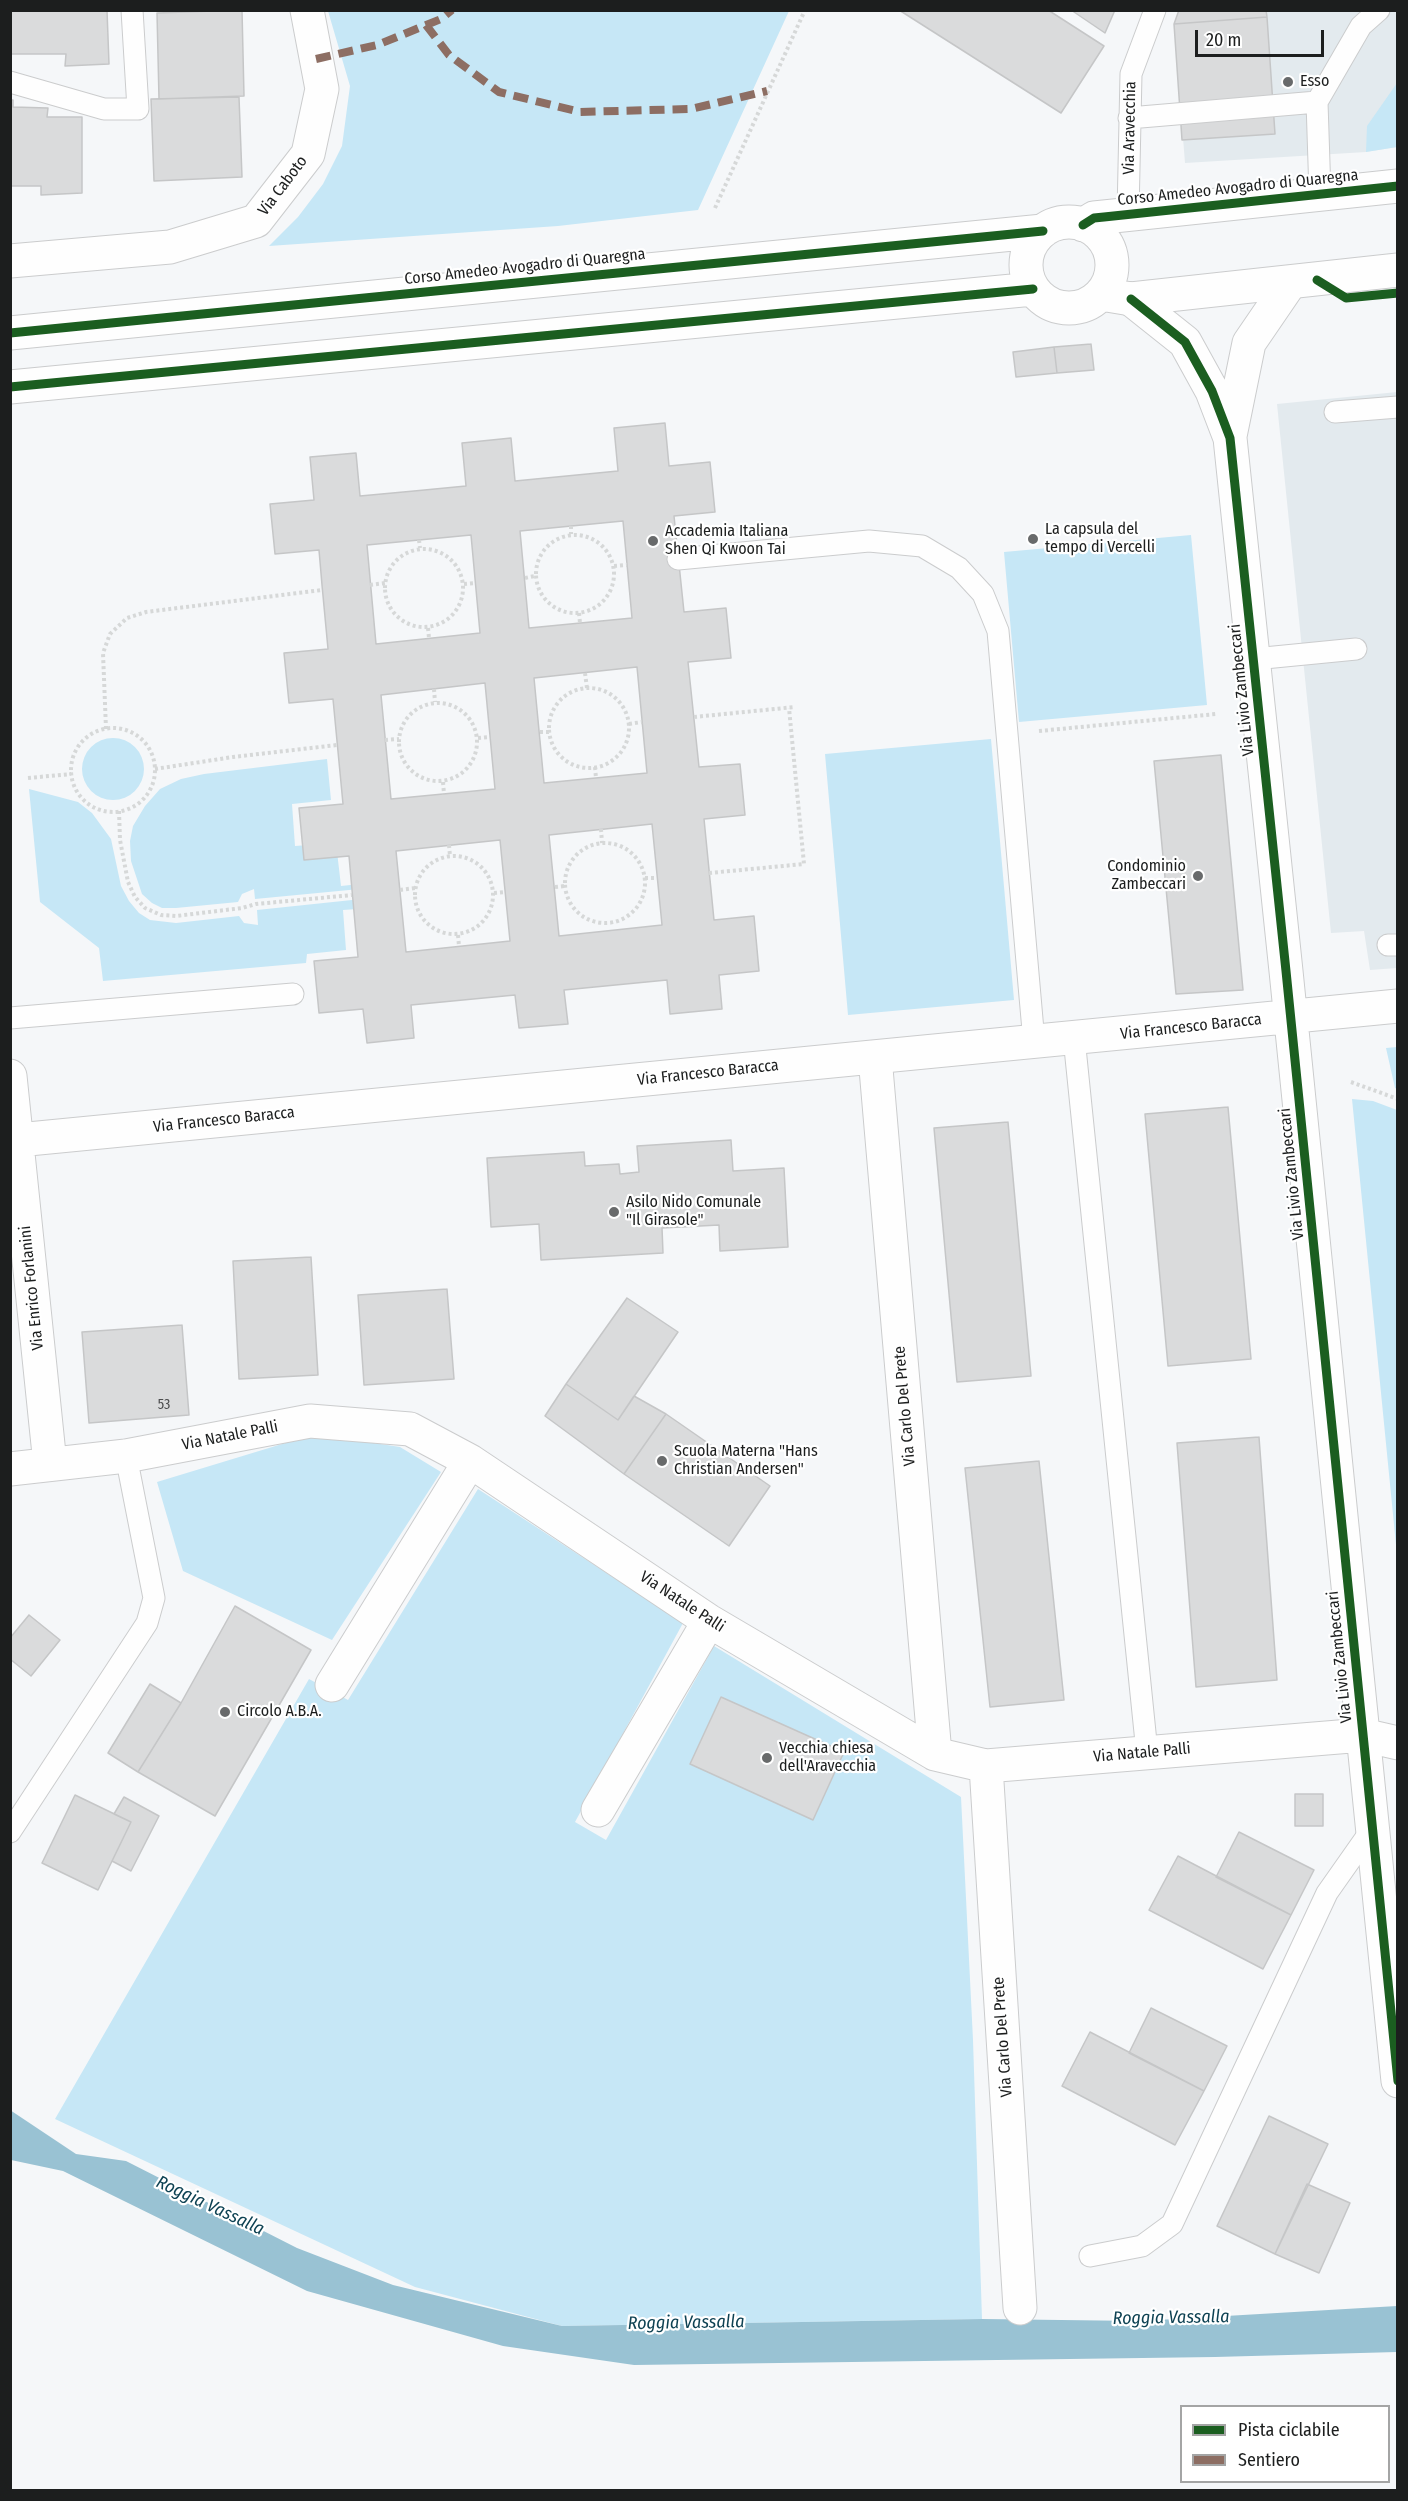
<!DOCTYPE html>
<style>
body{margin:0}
#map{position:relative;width:1408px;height:2501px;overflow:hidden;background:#f5f7f9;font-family:"Fira Sans Condensed",sans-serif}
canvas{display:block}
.frame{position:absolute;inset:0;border:12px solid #1c1e1e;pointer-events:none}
.legend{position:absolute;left:1180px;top:2405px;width:210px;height:78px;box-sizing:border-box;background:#fff;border:2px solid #a4a5a5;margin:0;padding:8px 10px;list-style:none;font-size:18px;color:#1c1e1e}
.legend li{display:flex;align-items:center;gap:12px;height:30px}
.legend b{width:30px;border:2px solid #a4a5a5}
.scale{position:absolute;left:1195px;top:30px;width:129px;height:27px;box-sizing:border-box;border:3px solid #1c1e1e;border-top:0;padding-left:8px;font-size:18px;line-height:21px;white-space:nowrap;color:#1c1e1e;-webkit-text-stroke:4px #fff;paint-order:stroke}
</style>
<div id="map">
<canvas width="1408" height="2501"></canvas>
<div class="frame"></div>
<ul class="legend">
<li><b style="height:8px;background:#1b5e20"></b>Pista ciclabile</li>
<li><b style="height:8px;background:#8d6e63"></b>Sentiero</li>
</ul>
<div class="scale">20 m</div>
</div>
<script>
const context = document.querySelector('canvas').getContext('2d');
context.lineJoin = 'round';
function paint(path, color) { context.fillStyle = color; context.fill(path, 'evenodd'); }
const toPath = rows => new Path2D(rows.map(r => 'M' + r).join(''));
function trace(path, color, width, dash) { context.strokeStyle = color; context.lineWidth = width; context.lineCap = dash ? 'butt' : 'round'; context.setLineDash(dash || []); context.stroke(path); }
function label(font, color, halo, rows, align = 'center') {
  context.font = font + ' "Fira Sans Condensed",sans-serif'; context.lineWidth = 4.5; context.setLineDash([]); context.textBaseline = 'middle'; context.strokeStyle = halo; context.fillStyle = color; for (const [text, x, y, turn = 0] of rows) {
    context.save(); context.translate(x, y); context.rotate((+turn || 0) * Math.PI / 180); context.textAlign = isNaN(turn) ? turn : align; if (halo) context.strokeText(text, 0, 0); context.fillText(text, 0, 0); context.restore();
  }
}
const built = toPath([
 [1179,11,1397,11,1397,147,1366,152,1185,163,1174,24],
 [1397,392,1397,968,1370,970,1364,931,1331,933,1277,404]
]);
const green = toPath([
 [328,11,789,11,698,210,558,226,269,246,298,217,323,184,342,146,350,86],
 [1397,83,1397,147,1366,152,1367,126],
 [1191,535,1207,705,1019,722,1004,552],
 '82 769a31 31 0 1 1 62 0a31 31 0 1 1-62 0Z',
 [991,739,1014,1000,848,1015,825,754],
 [327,759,331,800,292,804,295,846,336,843,341,886,369,883,370,888,255,899,254,889,242,894,238,902,176,908,162,908,152,903,142,894,131,861,130,841,133,826,145,806,160,789,181,779,204,774],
 [29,789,78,802,92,813,111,839,121,886,129,901,139,913,150,920,176,923,239,916,244,923,258,925,257,910,371,898,372,908,343,910,346,950,307,954,306,963,103,981,99,948,40,902],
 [1397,1047,1398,1047,1397,1089,1395,1088,1386,1048],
 [1352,1099,1373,1101,1397,1110,1397,1555],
 [315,1434,400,1447,441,1472,332,1640,183,1571,157,1482],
 [478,1489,683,1623,575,1822,606,1840,714,1646,961,1797,973,2040,982,2319,562,2326,415,2287,55,2119,309,1679,348,1700],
 [721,1697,844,1752,813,1820,690,1764]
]);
const water = toPath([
 [10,2110,76,2154,126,2161,297,2248,393,2285,562,2326,982,2319,1140,2321,1397,2306,1397,2352,1215,2357,634,2365,503,2346,307,2291,63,2171,11,2160]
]);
const building = toPath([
 [10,10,107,10,109,64,65,66,66,54,10,54,10,10],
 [242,10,244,96,159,99,157,13,242,10],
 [899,10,1048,10,1104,46,1061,113,899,10],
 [1071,10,1115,10,1105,33,1071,10],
 [1179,10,1266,10,1267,17,1174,24,1179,10],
 [1267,17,1275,134,1182,140,1174,24,1267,17],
 [239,97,242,177,154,181,151,99,239,97],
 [10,100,13,100,13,107,48,108,47,117,82,117,82,193,41,195,41,186,10,186,10,100],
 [1091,344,1094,370,1057,373,1054,347,1091,344],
 [1054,347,1057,373,1016,377,1013,352,1054,347],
 [665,423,669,466,710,462,715,512,674,516,684,612,726,608,731,658,688,662,699,767,740,764,745,815,704,819,714,920,754,916,759,971,719,975,722,1009,670,1014,667,980,564,990,568,1024,519,1028,515,995,411,1005,414,1038,367,1043,363,1009,319,1013,314,961,358,957,349,856,304,860,299,808,343,804,333,699,289,703,284,653,328,649,322,585,319,550,275,554,270,504,314,500,310,457,356,453,360,496,414,491,466,486,462,443,511,438,515,481,618,471,614,428,665,423],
 [623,521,632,618,529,628,520,531,623,521],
 [471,535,480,633,376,644,367,545,471,535],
 [637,667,647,773,544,783,534,678,637,667],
 [485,683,495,789,391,799,381,695,485,683],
 [652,824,662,925,559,936,549,835,652,824],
 [500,840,510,941,406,952,396,851,500,840],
 [1221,755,1243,990,1176,994,1154,761,1221,755],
 [1228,1107,1251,1359,1168,1366,1145,1114,1228,1107],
 [1008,1122,1031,1376,957,1382,934,1128,1008,1122],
 [731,1140,733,1171,784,1168,788,1247,720,1251,719,1225,662,1228,663,1253,541,1260,539,1224,491,1227,487,1158,584,1152,585,1166,619,1164,620,1174,639,1172,637,1146,731,1140],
 [311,1257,318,1375,239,1379,233,1261,311,1257],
 [447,1289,454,1379,364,1385,358,1295,447,1289],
 [627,1298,678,1332,618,1420,566,1384,627,1298],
 [182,1325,189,1415,89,1423,82,1332,182,1325],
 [566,1384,618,1420,634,1396,666,1414,624,1474,545,1416,566,1384],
 [666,1414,770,1486,729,1546,624,1474,666,1414],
 [1259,1437,1277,1680,1196,1687,1177,1443,1259,1437],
 [1039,1461,1064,1700,990,1707,965,1468,1039,1461],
 [235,1606,311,1650,215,1816,138,1772,181,1703,235,1606],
 [29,1615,60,1640,31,1676,10,1659,10,1638,29,1615],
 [150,1684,181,1703,138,1772,108,1753,150,1684],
 [721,1697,844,1752,813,1820,690,1764,721,1697],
 [1295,1794,1323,1794,1323,1826,1295,1826,1295,1794],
 [75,1795,131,1822,98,1890,42,1863,75,1795],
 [124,1797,159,1816,131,1871,112,1861,131,1822,114,1814,124,1797],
 [1239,1832,1314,1870,1291,1915,1216,1877,1239,1832],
 [1178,1856,1291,1915,1263,1969,1149,1910,1178,1856],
 [1151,2008,1227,2046,1204,2091,1129,2053,1151,2008],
 [1090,2032,1204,2091,1175,2145,1062,2086,1090,2032],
 [1269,2116,1328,2144,1275,2254,1217,2226,1269,2116],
 [1307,2184,1350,2203,1319,2273,1275,2254,1307,2184]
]);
const path = toPath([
 [715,208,805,10],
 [571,526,571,534],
 '536 574a39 39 0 1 1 78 0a39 39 0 1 1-78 0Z',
 [419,540,420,548],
 '385 588a39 39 0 1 1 78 0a39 39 0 1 1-78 0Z',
 [614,566,627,565],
 [525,578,535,576],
 [464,584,476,583],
 [370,585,385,583],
 [579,613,580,623],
 [428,628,429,638],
 [585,673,587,688],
 '549 728a40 40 0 1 1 80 0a40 40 0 1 1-80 0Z',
 [434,689,435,702],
 '399 742a39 39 0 1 1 78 0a39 39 0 1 1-78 0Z',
 [694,717,795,707],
 [629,724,642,722],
 '71 770a42 42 0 1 1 84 0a42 42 0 1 1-84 0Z',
 [106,729,103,653,110,634,127,618,146,612,322,590],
 [1039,731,1216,714],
 [540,732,550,732],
 [478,738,490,737],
 [385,740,399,739],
 [595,767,596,778],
 [155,769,233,757,337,745],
 [28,778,71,774],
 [443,782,444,794],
 [119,811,120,840,128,882,135,897,145,908,161,915,176,916,242,908,256,904,352,895],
 [601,829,602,843],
 '565 883a40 40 0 1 1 80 0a40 40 0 1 1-80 0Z',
 [449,845,450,856],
 '415 895a39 39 0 1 1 78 0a39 39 0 1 1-78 0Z',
 [709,873,804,864,789,708],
 [645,878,657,878],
 [555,887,565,886],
 [400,890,415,888],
 [494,893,505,892],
 [458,935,459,946],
 [1351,1082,1398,1099]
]);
const lane = toPath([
 [10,82,104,109,138,109,132,10],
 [1129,118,1317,102],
 [1320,194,1317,102,1361,26,1379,10],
 [1128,214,1131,74,1155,10],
 [1335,412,1398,407],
 [678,559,869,541,922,546,959,568,983,594,998,631,1034,1042],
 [1254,659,1356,649],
 [1388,945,1398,945],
 [10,1018,293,994],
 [1074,1038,1147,1752],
 [10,1832,147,1623,154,1598,126,1456],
 [1090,2256,1142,2246,1172,2224,1327,1893,1372,1829]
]);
const street = toPath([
 [10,261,170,247,256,221,308,154,322,89,307,10],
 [1131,299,1185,342,1212,391,1230,438,1286,971,1398,2081],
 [1230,436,1249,343,1290,283],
 [875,1057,935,1754],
 [10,1076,50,1464],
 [18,1140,1398,1006],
 [10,1469,126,1456,310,1421,410,1429,470,1461,709,1621,935,1754,986,1766,1363,1735,1398,1743],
 [332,1685,470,1461],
 [986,1766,1020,2308],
 [598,1810,709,1621]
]);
const secondary = toPath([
 '1026 265a43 43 0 1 1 86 0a43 43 0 1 1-86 0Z',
 [1083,225,1094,218,1104,217,1398,186],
 [1101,294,1131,299,1398,270],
 [10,333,1043,231],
 [10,387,1033,289]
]);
const quiet = toPath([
 [426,25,449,55,499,92,580,112,691,109,767,91],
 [316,59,377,45,441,19,452,10]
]);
const cycleway = toPath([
 [1083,225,1094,218,1104,217,1398,186],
 [1317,280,1346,298,1398,293],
 [1131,299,1185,342,1212,391,1230,438,1286,971,1398,2081],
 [10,333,1043,231],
 [10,387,1033,289]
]);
const markers = [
 [1288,82,6,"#686a6b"],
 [1033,539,6,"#686a6b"],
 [653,541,6,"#686a6b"],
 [1198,876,6,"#686a6b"],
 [614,1212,6,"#686a6b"],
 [662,1461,6,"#686a6b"],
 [225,1712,6,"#686a6b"],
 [767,1758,6,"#686a6b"]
];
const numberNames = [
 ["53",164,1405]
];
const poiNames = [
 ["Esso",1300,82],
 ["La capsula del",1045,530],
 ["tempo di Vercelli",1045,548],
 ["Accademia Italiana",665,532],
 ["Shen Qi Kwoon Tai",665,550],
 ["Condominio",1186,867,"right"],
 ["Zambeccari",1186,885,"right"],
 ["Asilo Nido Comunale",626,1203],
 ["\"Il Girasole\"",626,1221],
 ["Scuola Materna \"Hans",674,1452],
 ["Christian Andersen\"",674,1470],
 ["Circolo A.B.A.",237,1712],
 ["Vecchia chiesa",779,1749],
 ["dell'Aravecchia",779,1767]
];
const streetNames = [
 ["Via Aravecchia",1130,128,-89],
 ["Via Caboto",283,186,-53],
 ["Corso Amedeo Avogadro di Quaregna",1238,188,-6],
 ["Corso Amedeo Avogadro di Quaregna",525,267,-6],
 ["Via Livio Zambeccari",1242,690,-96],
 ["Via Francesco Baracca",1191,1027,-6],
 ["Via Francesco Baracca",708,1073,-6],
 ["Via Francesco Baracca",224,1120,-6],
 ["Via Livio Zambeccari",1292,1174,-96],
 ["Via Enrico Forlanini",32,1288,-96],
 ["Via Carlo Del Prete",905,1406,-95],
 ["Via Natale Palli",230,1436,-11],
 ["Via Natale Palli",682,1602,33],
 ["Via Livio Zambeccari",1340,1657,-96],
 ["Via Natale Palli",1142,1753,-5],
 ["Via Carlo Del Prete",1003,2037,-94]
];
const waterNames = [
 ["Roggia Vassalla",210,2206,25],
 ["Roggia Vassalla",1171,2318,-1],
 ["Roggia Vassalla",686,2323,-1]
];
paint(built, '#e3eaee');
paint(green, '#c6e7f6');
paint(water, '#99c2d3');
paint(building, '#dadbdc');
trace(building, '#c5c6c7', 1.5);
trace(lane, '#cbcccd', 23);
trace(street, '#cbcccd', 35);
trace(secondary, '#cbcccd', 35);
trace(path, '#d6d8d8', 4, [3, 3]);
trace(lane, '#fefefe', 21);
trace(street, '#fefefe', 33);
trace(secondary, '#fefefe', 33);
trace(quiet, '#8d6e63', 8, [15, 8]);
trace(cycleway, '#1b5e20', 9);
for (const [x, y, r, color] of markers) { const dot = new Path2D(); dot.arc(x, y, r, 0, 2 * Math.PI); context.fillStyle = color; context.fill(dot); trace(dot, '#fff', 2); }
label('14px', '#4c4d4e', null, numberNames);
label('16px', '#1c1e1e', '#fff', poiNames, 'left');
label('16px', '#1c1e1e', '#fff', streetNames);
label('italic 18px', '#0e4253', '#fff', waterNames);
</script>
